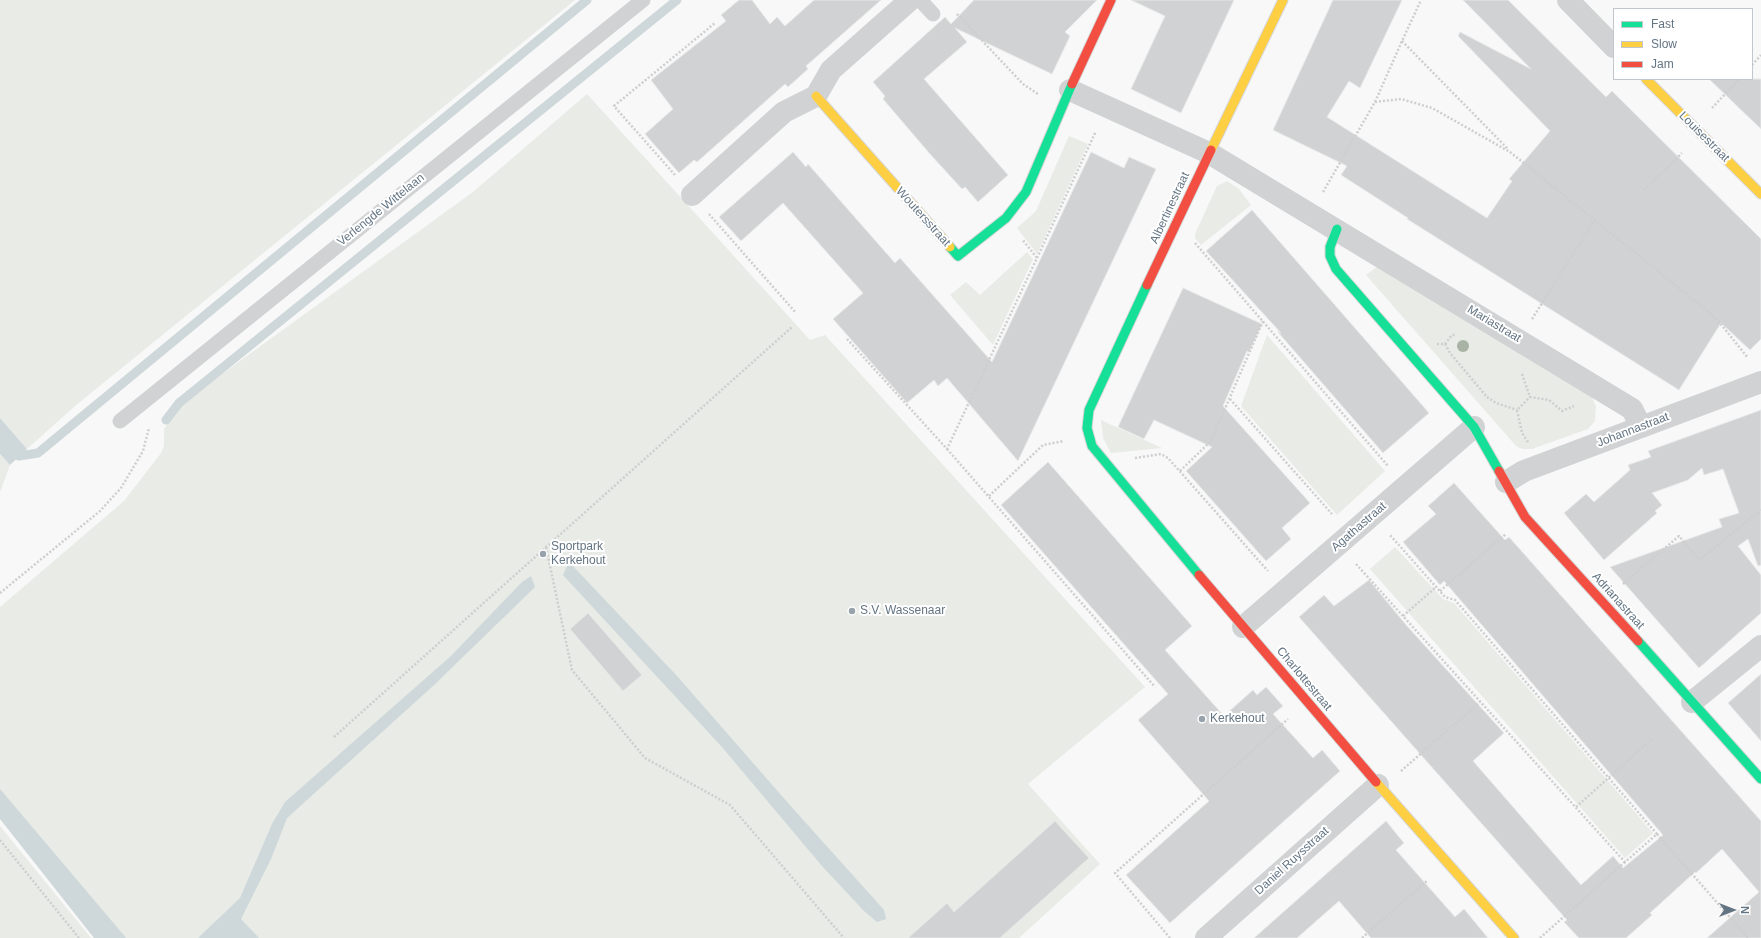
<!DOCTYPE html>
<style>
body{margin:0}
#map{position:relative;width:1761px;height:938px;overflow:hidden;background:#f8f8f8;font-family:Helvetica,sans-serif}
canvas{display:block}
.legend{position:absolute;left:1613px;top:8px;width:140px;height:72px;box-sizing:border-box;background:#fff;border:1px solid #c1c7cd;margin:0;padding:5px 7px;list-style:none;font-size:12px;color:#637483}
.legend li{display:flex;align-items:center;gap:8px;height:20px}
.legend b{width:20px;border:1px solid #c1c7cd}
.north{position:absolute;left:1713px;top:890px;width:40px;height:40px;-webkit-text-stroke:3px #fff;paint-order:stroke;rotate:90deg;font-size:11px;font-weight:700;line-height:16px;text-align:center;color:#637483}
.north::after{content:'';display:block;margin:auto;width:14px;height:18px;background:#637483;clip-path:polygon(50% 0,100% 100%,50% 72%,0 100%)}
</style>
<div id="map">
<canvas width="1761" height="938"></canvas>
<ul class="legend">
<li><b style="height:5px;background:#16e098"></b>Fast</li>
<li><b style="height:5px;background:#ffcf43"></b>Slow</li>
<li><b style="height:5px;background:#f24e42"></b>Jam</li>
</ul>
<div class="north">N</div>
</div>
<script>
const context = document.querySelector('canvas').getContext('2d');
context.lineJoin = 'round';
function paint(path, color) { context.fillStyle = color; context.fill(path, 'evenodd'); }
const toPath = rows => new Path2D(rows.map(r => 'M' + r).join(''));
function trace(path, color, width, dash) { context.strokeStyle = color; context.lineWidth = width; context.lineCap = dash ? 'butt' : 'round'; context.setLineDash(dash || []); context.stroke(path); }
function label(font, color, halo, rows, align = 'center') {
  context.font = font + ' Helvetica,sans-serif'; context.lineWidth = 4; context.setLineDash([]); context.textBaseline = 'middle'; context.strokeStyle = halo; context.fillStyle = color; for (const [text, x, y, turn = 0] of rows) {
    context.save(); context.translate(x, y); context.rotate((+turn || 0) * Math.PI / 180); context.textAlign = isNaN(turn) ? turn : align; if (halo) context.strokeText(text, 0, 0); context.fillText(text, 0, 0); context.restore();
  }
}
const green = toPath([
 [0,0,575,0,75,406,27,449,0,418],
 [587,94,810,340,825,335,1145,687,1028,784,1100,864,1019,938,109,938,0,804,0,607,124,501,161,453,164,446,164,429,182,403,473,192],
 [1069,136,1088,144,1037,254,1017,228,1036,211],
 [1227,181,1239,189,1251,205,1201,245,1195,238,1195,234,1217,186],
 [1027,252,1033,259,993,345,950,295,966,282,980,295],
 [1382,263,1592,397,1596,407,1595,421,1588,429,1532,449,1522,449,1516,446,1366,275],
 [1267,335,1385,471,1337,515,1241,406],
 [1101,420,1162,448,1111,453,1103,438],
 [0,454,10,465,0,492],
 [1395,547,1443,599,1454,603,1653,833,1625,858,1370,569],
 [0,826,91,938,0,938]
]);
const water = toPath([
 [0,418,27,449,10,465,0,454],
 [569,562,677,676,788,803,884,910,886,919,877,922,864,911,822,866,722,747,563,575],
 [531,576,535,587,434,685,287,818,271,859,241,919,259,938,198,938,240,898,272,824,285,802,451,656,522,582],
 [0,789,116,926,126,938,94,938,0,819]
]);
const stream = toPath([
 [166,420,179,403,677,0],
 [19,456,38,453,587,0]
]);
const building = toPath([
 [739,0,752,0,770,24,777,17,785,26,814,0,881,0,806,66,808,69,788,87,785,84,697,162,694,160,679,173,645,134,673,109,651,80,726,21,721,15,739,0],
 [974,0,1097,0,1065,32,1070,36,1052,74,955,28,967,42,924,79,1008,175,978,202,965,187,962,189,930,154,883,99,885,96,873,82,945,17,951,24,974,0],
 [1131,0,1234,0,1181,113,1131,89,1165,16,1131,0],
 [1333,0,1402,0,1360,88,1349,81,1327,117,1487,218,1512,181,1509,179,1550,131,1458,36,1460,32,1531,69,1463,0,1508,0,1606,97,1612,91,1761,239,1761,339,1750,350,1721,323,1679,390,1407,219,1408,218,1341,175,1347,166,1273,130,1333,0],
 [1709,79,1761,79,1761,129,1709,79],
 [793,152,806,167,808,164,895,263,900,258,992,362,1091,152,1124,168,1129,157,1156,169,1018,461,947,378,938,386,934,380,907,403,833,319,863,293,783,203,741,241,719,217,793,152],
 [1252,210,1429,413,1383,453,1277,331,1281,333,1206,251,1252,210],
 [1183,288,1262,324,1249,352,1247,351,1223,406,1310,503,1282,528,1291,539,1266,561,1186,471,1212,447,1154,420,1144,439,1118,427,1183,288],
 [1761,410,1761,565,1758,566,1748,539,1738,546,1761,575,1761,613,1699,668,1610,567,1722,527,1719,519,1739,513,1723,469,1704,475,1702,468,1688,480,1652,493,1662,505,1655,511,1657,513,1604,560,1564,513,1586,494,1594,502,1630,470,1628,465,1651,457,1648,451,1761,410],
 [1048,462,1192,626,1165,650,1224,716,1253,690,1257,695,1266,687,1283,706,1273,714,1313,758,1322,750,1340,771,1170,923,1126,875,1209,801,1138,720,1168,694,1001,505,1048,462],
 [1454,483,1505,540,1509,537,1761,821,1761,938,1707,938,1759,892,1722,849,1696,873,1695,872,1650,913,1652,915,1626,938,1579,938,1564,922,1567,920,1299,617,1324,595,1334,606,1369,580,1407,626,1504,733,1473,761,1581,885,1613,856,1623,868,1663,835,1444,581,1440,585,1403,542,1436,514,1428,506,1454,483],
 [588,613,642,675,623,691,570,629,588,613],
 [1761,674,1761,741,1728,703,1761,674],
 [1055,821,1089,858,1000,938,908,938,947,903,954,912,1055,821],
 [1386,821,1404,843,1396,850,1455,917,1464,909,1488,938,1371,938,1339,901,1297,938,1254,938,1386,821]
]);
const path = toPath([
 [957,14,1023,84,1038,94],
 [1402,41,1508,149],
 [1752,65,1761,55],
 [1375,102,1401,99,1432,108,1510,152,1710,313,1720,323,1748,358],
 [1712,108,1739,79],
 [675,175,614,106,715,23],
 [1644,190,1682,153],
 [1323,192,1375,102,1402,41,1421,0],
 [709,214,796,313],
 [1195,243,1388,466],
 [1037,258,1096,131],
 [1532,319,1594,221],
 [847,339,947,449,1037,258,1022,239],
 [1437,344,1445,344,1450,353,1487,397],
 [1445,344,1452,335,1456,335],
 [1522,374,1530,397,1549,400,1562,411,1574,406],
 [1487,397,1496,403,1517,410],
 [1230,399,1332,514],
 [1528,442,1522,433,1517,410,1530,397],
 [947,449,1155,687],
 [1135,458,1161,454,1168,458,1268,571],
 [1180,471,1211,441,1263,321],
 [989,496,1043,445,1064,441],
 [546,547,572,670,645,758,730,805,844,938],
 [1356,564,1625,862,1657,834,1455,600,1445,597,1390,535],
 [1623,584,1679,536,1699,560,1761,510],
 [1440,591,1506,534],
 [0,593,100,511,121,488,143,451,149,428],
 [1403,616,1436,587],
 [334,737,792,327],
 [1401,771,1480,702],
 [1576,807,1653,738],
 [1657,834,1748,938],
 [0,840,79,938],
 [1170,938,1115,873,1288,719],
 [1362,938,1428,880],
 [1540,938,1625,862]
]);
const lane = toPath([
 [920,0,933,14],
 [120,421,643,0]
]);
const street = toPath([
 [1568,0,1614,47],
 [1070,90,1209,153,1632,409,1641,427],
 [692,195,784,112,816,96,831,70,910,0],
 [1506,482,1524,471,1761,382],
 [1243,627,1474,427],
 [1692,702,1761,646],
 [1206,938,1378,785]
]);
const fast = toPath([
 [1337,229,1330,247,1330,256,1336,269,1474,427,1499,471],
 [950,247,958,256,1006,218,1026,192,1072,84],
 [1147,285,1089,410,1087,428,1092,446,1199,575],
 [1638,641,1761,779]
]);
const slow = toPath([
 [1646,79,1761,194],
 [816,96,950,247],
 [1211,150,1283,0],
 [1376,782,1514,938]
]);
const jam = toPath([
 [1072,84,1111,0],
 [1147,285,1211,150],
 [1499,471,1525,517,1638,641],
 [1199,575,1376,782]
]);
const trees = [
 [1463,346]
];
const markers = [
 [543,554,4,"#97a2ac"],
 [852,611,4,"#97a2ac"],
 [1202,719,4,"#97a2ac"]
];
const streetNames = [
 ["Louisestraat",1704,137,45],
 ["Albertinestraat",1170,208,-65],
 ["Verlengde Wittelaan",381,210,-39],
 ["Woutersstraat",923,217,48],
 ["Mariastraat",1494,324,31],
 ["Johannastraat",1633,430,-21],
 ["Agathastraat",1359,527,-41],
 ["Adrianastraat",1618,601,48],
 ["Charlottestraat",1304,679,50],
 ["Daniel Ruysstraat",1292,861,-42]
];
const poiNames = [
 ["Sportpark",551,547],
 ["Kerkehout",551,561],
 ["S.V. Wassenaar",860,611],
 ["Kerkehout",1210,719]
];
paint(green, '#e8ebe6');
paint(water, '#ced7d9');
trace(stream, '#ced7d9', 9);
paint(building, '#d0d2d3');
trace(building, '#e8e8e8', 1);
trace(fast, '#d5d6d7', 11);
trace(slow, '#d5d6d7', 11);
trace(jam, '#d5d6d7', 11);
trace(path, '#cececf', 2.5, [2, 2]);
trace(lane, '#d0d2d3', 15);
trace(street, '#d0d2d3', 22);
trace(fast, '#16e098', 9);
trace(slow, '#ffcf43', 9);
trace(jam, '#f24e42', 9);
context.fillStyle = '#a8b3a6';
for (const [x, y] of trees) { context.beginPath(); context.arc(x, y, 6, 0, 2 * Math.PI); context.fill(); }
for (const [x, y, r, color] of markers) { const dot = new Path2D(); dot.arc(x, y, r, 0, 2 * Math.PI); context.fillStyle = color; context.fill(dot); trace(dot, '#fff', 1.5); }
label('12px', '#637483', '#fff', streetNames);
label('12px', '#637483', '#fff', poiNames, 'left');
</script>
